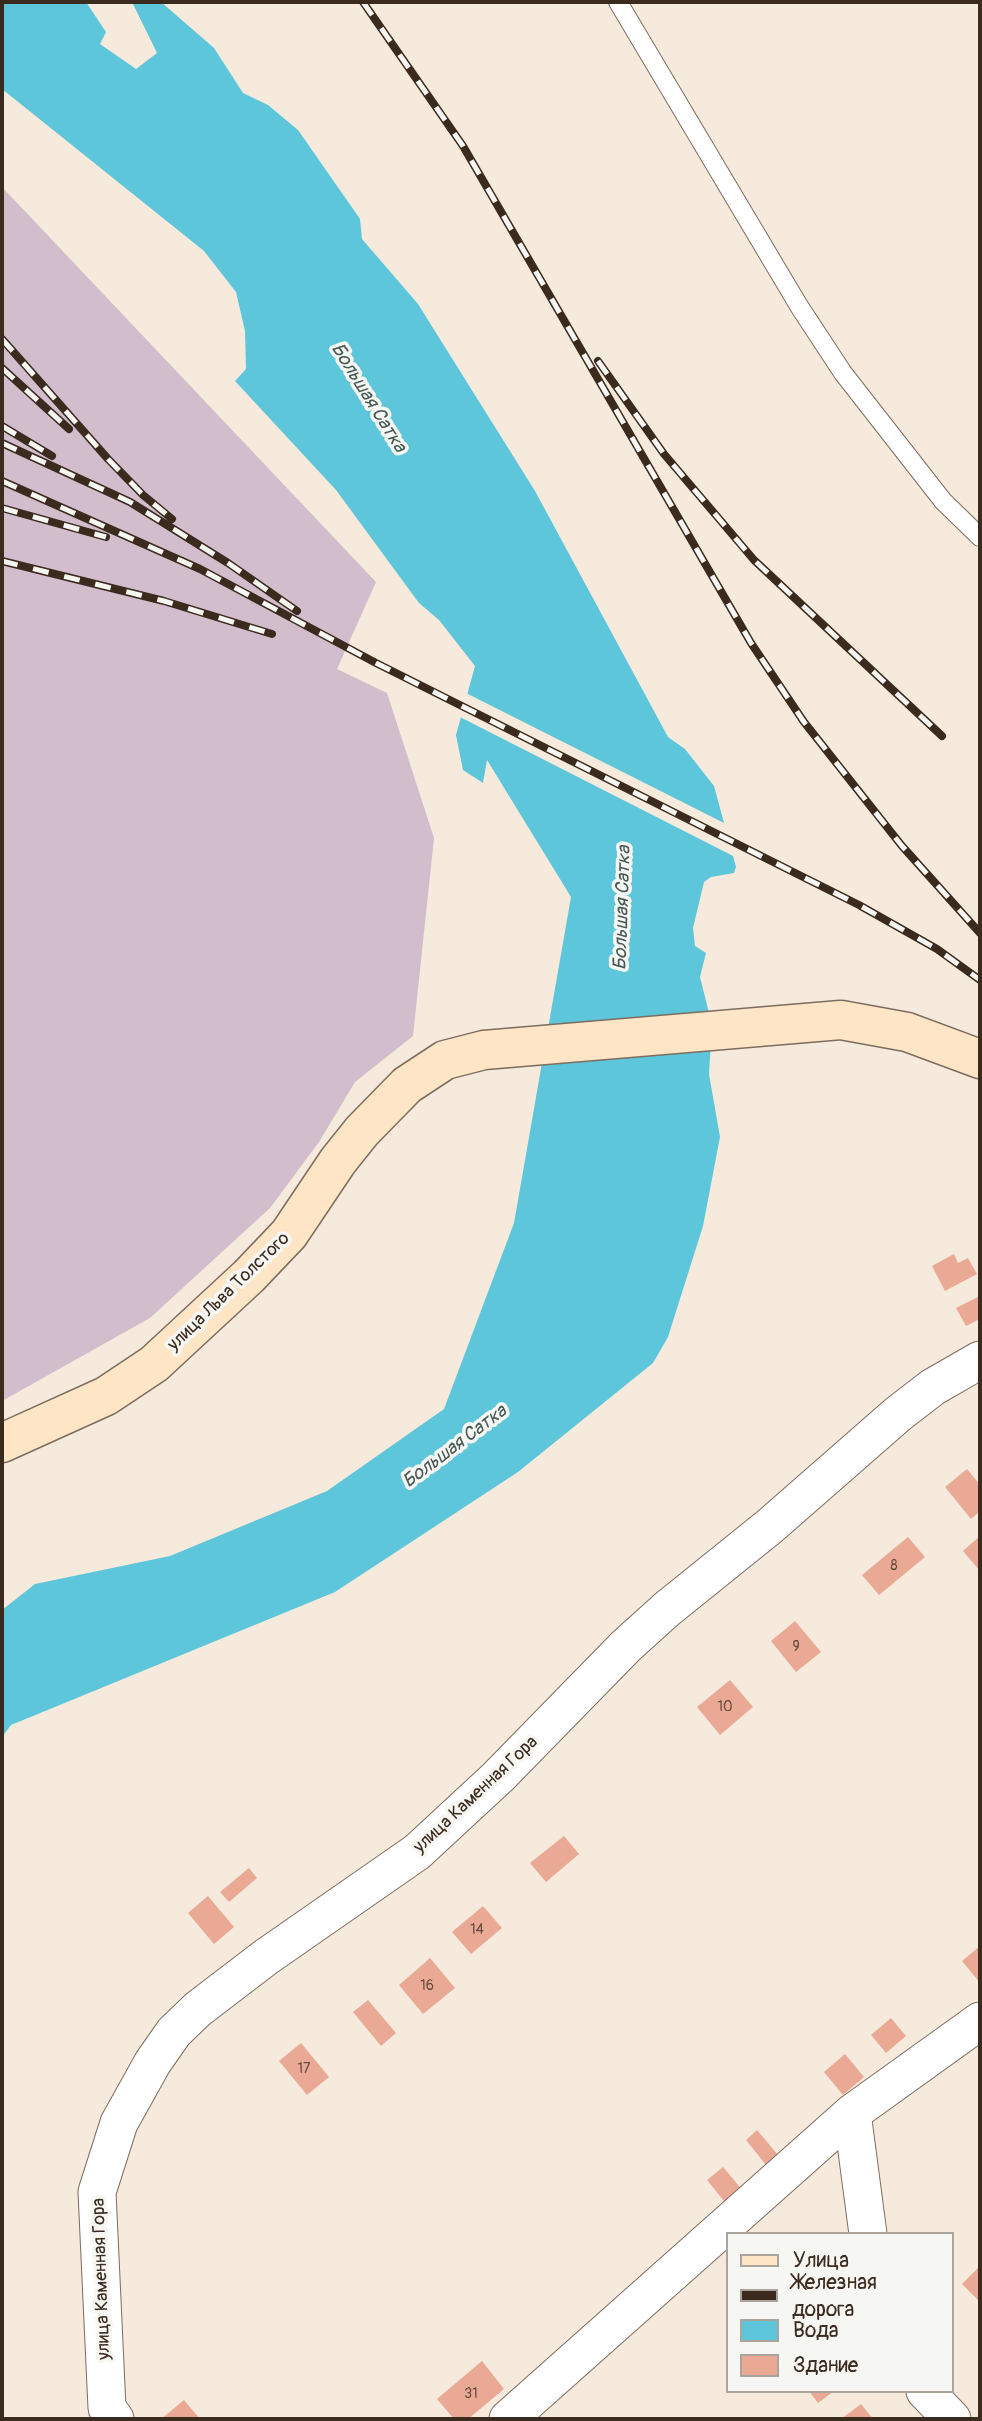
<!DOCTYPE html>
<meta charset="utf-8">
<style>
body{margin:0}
#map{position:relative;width:982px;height:2421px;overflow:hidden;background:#f5eadc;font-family:Pangolin,sans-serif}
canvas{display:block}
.frame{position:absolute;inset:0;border:4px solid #3b2a1e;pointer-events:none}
.legend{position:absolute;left:726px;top:2232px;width:228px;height:161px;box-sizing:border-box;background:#f6f6f2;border:2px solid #aba49d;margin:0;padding:9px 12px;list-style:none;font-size:21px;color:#3b2a1e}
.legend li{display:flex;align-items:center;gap:14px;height:35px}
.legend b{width:35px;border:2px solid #aba49d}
</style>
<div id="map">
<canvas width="982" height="2421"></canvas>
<div class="frame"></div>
<ul class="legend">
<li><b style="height:9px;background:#fde5c5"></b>Улица</li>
<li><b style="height:9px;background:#3b2a1e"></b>Железная дорога</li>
<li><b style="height:19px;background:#5ec6da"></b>Вода</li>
<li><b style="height:19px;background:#e9a995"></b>Здание</li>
</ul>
</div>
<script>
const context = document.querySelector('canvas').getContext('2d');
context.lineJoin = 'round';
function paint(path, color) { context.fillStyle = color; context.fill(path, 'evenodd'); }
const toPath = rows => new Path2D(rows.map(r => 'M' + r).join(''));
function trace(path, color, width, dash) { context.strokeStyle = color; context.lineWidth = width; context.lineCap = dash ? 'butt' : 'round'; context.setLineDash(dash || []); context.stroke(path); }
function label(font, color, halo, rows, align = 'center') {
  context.font = font + ' Pangolin,sans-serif'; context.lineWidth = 7; context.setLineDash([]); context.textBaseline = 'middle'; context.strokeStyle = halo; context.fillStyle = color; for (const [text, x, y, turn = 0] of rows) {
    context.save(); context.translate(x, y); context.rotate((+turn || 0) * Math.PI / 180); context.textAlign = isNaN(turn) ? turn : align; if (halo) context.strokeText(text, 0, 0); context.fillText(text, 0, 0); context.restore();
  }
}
const industrial = toPath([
 [2,187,376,582,337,669,387,693,434,838,413,1036,355,1082,319,1142,270,1208,150,1318,2,1401]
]);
const water = toPath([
 [2,2,86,2,106,32,100,44,136,69,157,53,132,2,161,2,214,48,243,93,268,105,298,130,360,219,362,239,418,304,535,491,668,737,685,749,714,786,736,867,734,873,711,877,704,882,693,928,695,946,706,953,700,977,712,1025,709,1074,720,1137,703,1226,668,1337,653,1363,518,1472,335,1592,11,1725,2,1737,2,1610,35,1584,170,1556,327,1491,444,1409,514,1223,571,897,487,760,483,783,463,770,456,735,475,666,439,620,419,603,336,490,235,381,246,369,245,331,236,292,204,251,2,89]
]);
const pier = toPath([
 [464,692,728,825,737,858,458,716]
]);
const building = toPath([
 [954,1254,958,1263,968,1258,977,1274,945,1291,932,1266],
 [980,1296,980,1319,966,1326,956,1308],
 [967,1469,980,1485,980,1511,971,1519,945,1487],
 [980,1536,980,1571,963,1551],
 [908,1537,925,1557,879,1595,862,1575],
 [795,1621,821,1652,796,1672,771,1641],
 [730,1680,753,1707,720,1735,697,1707],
 [564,1836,579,1854,546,1882,530,1863],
 [249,1868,257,1878,229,1902,220,1892],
 [208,1896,234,1927,214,1944,188,1913],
 [483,1906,502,1928,471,1954,452,1932],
 [980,1946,980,1983,962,1961],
 [430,1958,455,1988,423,2014,399,1985],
 [368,2000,396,2033,381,2046,353,2012],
 [891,2018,906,2036,886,2053,871,2035],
 [301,2043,329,2077,307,2095,279,2061],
 [845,2054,864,2077,843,2095,824,2072],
 [757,2130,778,2155,766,2165,746,2140],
 [723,2167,744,2192,728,2206,707,2180],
 [980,2266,980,2302,962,2284],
 [482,2361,504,2389,468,2419,454,2419,437,2399],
 [809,2391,834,2391,818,2403],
 [184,2400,200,2419,161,2419],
 [861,2404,873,2419,841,2419]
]);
const lane = toPath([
 [618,2,799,306,843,373,943,501,980,537]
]);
const street = toPath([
 [852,2113,868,2234],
 [925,2391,952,2419],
 [115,2419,107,2408,97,2192,119,2123,153,2062,174,2032,198,2009,266,1957,417,1852,498,1777,626,1646,667,1609,770,1526,898,1414,933,1387,980,1360],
 [508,2419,852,2113,980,2021]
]);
const secondary = toPath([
 [2,1443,106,1396,154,1364,249,1276,289,1234,338,1161,362,1131,407,1085,445,1060,484,1050,841,1020,907,1032,980,1059]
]);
const rail = toPath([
 [363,2,463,146,751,643,804,722,902,846,980,933],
 [2,339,108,459,143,495,172,519],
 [598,361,664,454,754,560,942,736],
 [2,368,69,429],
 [2,426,52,456],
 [2,443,130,502,228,563,297,611],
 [2,481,200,569,376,663,859,905,937,949,980,980],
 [2,508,106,537],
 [2,561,164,601,272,634]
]);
const numberNames = [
 ["8",894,1566],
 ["9",796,1647],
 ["10",725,1707],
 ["14",477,1930],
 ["16",427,1986],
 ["17",304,2069],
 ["31",471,2394]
];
const streetNames = [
 ["улица Льва Толстого",229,1292,-44],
 ["улица Каменная Гора",476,1795,-43],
 ["улица Каменная Гора",102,2279,-92]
];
const waterNames = [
 ["Большая Сатка",368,398,58],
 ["Большая Сатка",623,908,-88],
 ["Большая Сатка",455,1447,-37]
];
paint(industrial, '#d1bdcb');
paint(water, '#5ec6da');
paint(pier, '#f5eadc');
paint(building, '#e9a995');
trace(lane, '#7c6d60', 20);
trace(street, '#7c6d60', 39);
trace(secondary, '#7c6d60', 41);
trace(lane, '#fff', 18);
trace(street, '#fff', 37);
trace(secondary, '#fde5c5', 38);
trace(rail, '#3b2a1e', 8);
trace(rail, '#f6f6f2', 5, [16]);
label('14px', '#664a3c', null, numberNames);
label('18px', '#3b2a1e', '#f6f6f2', streetNames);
label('italic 19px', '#465956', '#f6f6f2', waterNames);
</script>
